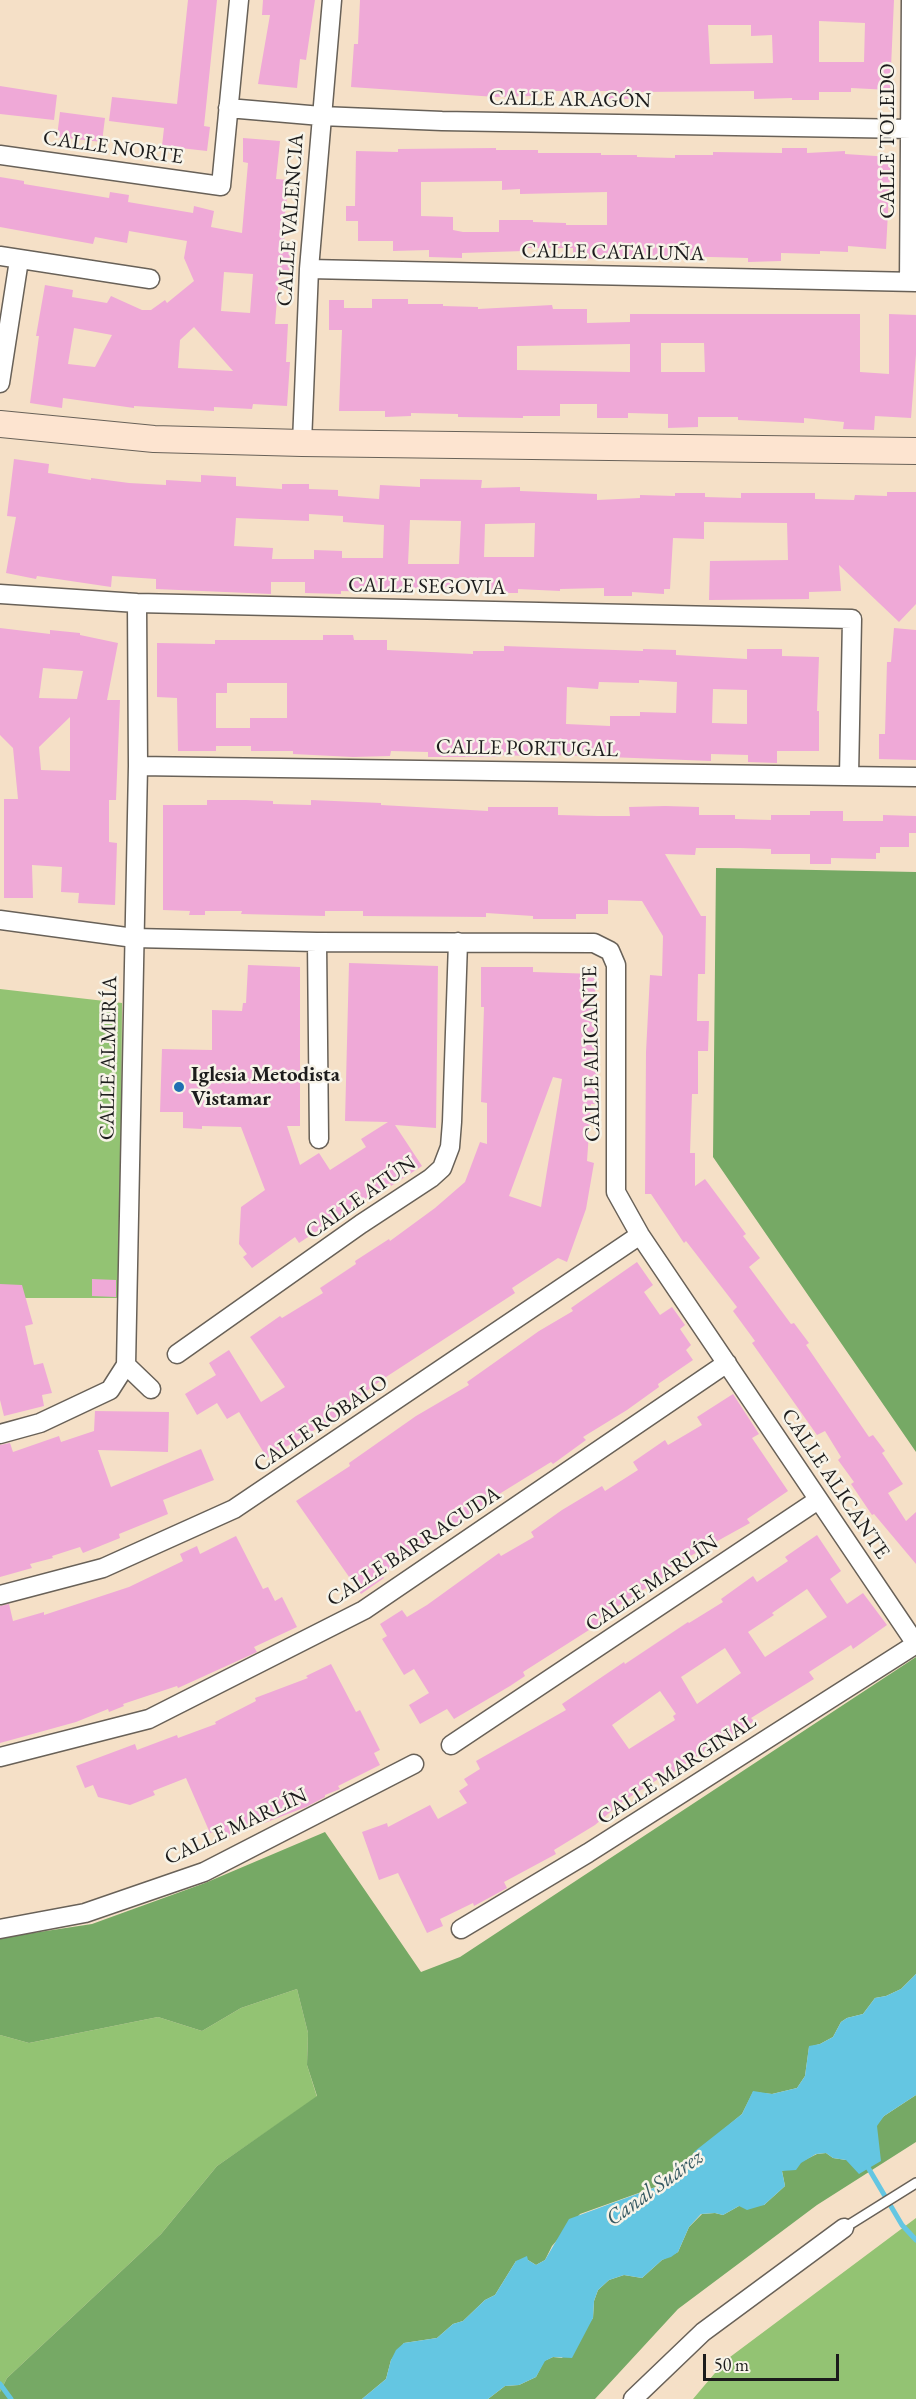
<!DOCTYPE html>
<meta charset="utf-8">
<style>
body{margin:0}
#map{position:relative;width:916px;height:2399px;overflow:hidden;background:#f5e0c7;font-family:"EB Garamond",serif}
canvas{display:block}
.scale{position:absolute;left:703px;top:2354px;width:136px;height:27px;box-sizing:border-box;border:3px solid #1c1c1c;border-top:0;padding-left:8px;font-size:18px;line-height:21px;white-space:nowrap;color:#1c1c1c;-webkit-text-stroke:4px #f7f3e8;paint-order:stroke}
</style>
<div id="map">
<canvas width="916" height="2399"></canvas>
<div class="scale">50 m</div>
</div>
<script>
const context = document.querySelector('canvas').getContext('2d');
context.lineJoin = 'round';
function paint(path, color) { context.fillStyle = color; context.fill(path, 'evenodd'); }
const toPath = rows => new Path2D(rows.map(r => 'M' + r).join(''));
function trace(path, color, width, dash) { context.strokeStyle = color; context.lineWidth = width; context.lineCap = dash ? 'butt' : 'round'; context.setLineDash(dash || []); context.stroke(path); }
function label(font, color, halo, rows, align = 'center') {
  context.font = font + ' "EB Garamond",serif'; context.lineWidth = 5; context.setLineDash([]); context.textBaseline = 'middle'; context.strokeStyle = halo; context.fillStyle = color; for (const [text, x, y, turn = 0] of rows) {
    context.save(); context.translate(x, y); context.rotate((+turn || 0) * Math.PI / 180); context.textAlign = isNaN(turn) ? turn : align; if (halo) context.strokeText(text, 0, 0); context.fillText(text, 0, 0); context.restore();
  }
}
const green = toPath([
 [0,989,122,1003,120,1298,0,1298],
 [297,1989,308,2033,307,2065,317,2097,217,2166,161,2234,7,2378,0,2392,0,2035,29,2043,158,2017,202,2031,241,2008],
 [916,2218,916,2399,693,2399,726,2360]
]);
const forest = toPath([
 [716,868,916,872,916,1452,713,1157],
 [916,1657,916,1974,901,1989,886,1996,875,1998,863,2014,847,2018,841,2022,833,2037,820,2044,809,2047,805,2076,797,2088,772,2094,753,2092,742,2114,686,2161,675,2180,580,2214,552,2246,545,2260,536,2265,528,2260,516,2261,495,2295,485,2300,463,2321,453,2324,437,2338,404,2343,391,2360,386,2379,362,2399,0,2399,0,2392,7,2378,161,2234,217,2166,317,2096,307,2065,308,2033,297,1989,241,2008,202,2031,158,2017,29,2043,0,2035,0,1938,92,1924,205,1883,325,1832,421,1972,460,1957],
 [916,2095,916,2142,817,2205,678,2309,595,2399,488,2399,505,2386,519,2385,536,2377,544,2361,553,2357,562,2358,593,2318,594,2301,598,2290,609,2280,624,2275,642,2278,662,2260,678,2252,689,2227,702,2214,715,2213,723,2215,739,2206,764,2205,785,2186,782,2171,817,2154,826,2153,833,2158,846,2160,884,2116]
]);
const water = toPath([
 [916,1974,916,2095,884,2116,877,2126,881,2161,859,2174,846,2160,833,2158,826,2153,816,2154,801,2163,796,2170,782,2171,785,2186,764,2205,747,2210,739,2206,723,2215,715,2213,701,2214,689,2227,678,2252,671,2257,662,2260,642,2278,624,2275,609,2280,598,2290,594,2301,593,2318,572,2358,553,2357,545,2361,536,2377,519,2385,505,2386,488,2399,362,2399,386,2379,391,2360,396,2350,404,2343,437,2338,453,2324,463,2321,485,2300,495,2295,516,2261,527,2256,528,2260,536,2265,545,2260,569,2219,675,2180,695,2151,742,2114,753,2091,772,2094,797,2088,805,2076,809,2046,820,2044,833,2037,841,2022,847,2018,863,2014,875,1998,886,1996,901,1989]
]);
const stream = toPath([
 [866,2164,902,2225,916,2240],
 [0,2384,11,2399]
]);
const building = toPath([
 [188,0,217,0,204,126,210,127,207,151,162,146,164,128,109,121,112,97,177,104],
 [263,0,315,0,306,60,300,59,297,88,258,84,270,15,262,15],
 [360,0,894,0,890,90,851,88,851,92,819,92,819,100,792,100,792,98,754,99,754,91,640,92,640,99,609,99,609,91,532,91,532,96,496,97,351,87,354,44,358,44],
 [819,21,865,23,864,62,819,62],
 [708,25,751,25,751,36,772,35,773,63,710,64],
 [0,86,57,95,54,120,0,114],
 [60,112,105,118,102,142,57,137],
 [243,138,280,141,276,179,289,180,285,214,284,246,290,246,289,275,279,275,275,324,288,324,286,362,290,362,287,406,253,404,252,409,214,407,214,411,134,406,134,408,63,398,62,408,30,403,39,336,36,336,45,285,73,290,72,297,107,303,111,296,142,310,151,310,165,300,167,303,194,281,184,258,187,241,129,231,127,243,95,237,93,244,0,227,0,177,24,181,24,184,109,198,110,192,129,195,128,202,193,213,194,206,214,211,211,227,242,233,248,163,243,162],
 [224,272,253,274,250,313,221,311],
 [194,327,233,371,178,368,180,340],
 [74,328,112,335,95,367,68,364],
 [496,148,496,150,538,150,538,153,601,153,601,155,637,155,637,157,675,158,675,155,713,155,713,152,782,153,782,148,807,148,807,153,845,151,845,154,891,157,886,249,848,246,848,252,820,251,820,254,781,253,781,261,748,262,748,258,636,255,636,260,573,258,573,248,524,248,524,251,462,253,462,258,429,257,429,250,393,251,393,241,358,241,358,221,346,221,346,206,355,206,356,151,398,152,398,149],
 [502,181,502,190,520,189,520,194,607,192,607,225,566,225,566,223,533,222,533,220,499,220,499,232,463,232,453,230,453,217,421,216,421,182],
 [372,299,408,299,408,304,443,304,443,306,478,307,478,309,552,305,553,309,587,309,587,323,630,322,630,314,860,314,860,372,889,374,889,314,916,315,916,354,911,418,875,416,874,430,843,429,844,422,804,418,804,423,738,420,738,417,698,417,698,427,668,428,668,414,628,413,628,418,597,418,597,404,560,404,560,416,523,416,523,418,458,417,458,414,411,413,411,416,385,417,385,411,339,411,342,330,329,330,329,300,344,300,344,308,372,308],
 [661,343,704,343,705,372,661,372],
 [630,344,630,372,517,370,517,346],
 [14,459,49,464,48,473,91,480,91,478,129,483,166,485,166,480,201,482,201,475,236,477,236,486,282,489,282,484,309,484,309,489,338,490,338,496,379,499,380,485,420,487,420,479,482,480,481,488,520,487,520,491,597,494,597,500,640,498,640,495,675,496,675,493,705,493,705,497,741,498,741,493,815,493,815,499,854,500,855,495,887,496,887,492,916,492,916,604,899,622,839,565,841,591,809,592,809,599,709,600,710,561,788,560,787,523,704,522,704,539,673,538,670,589,664,589,664,594,632,592,632,596,604,596,604,588,560,589,560,591,518,589,518,593,489,593,489,579,450,578,450,587,408,588,407,593,341,591,341,594,305,593,305,582,271,582,271,594,156,589,156,579,112,576,111,587,37,576,36,579,6,573,16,517,7,516],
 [309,514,343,516,343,522,384,525,383,558,342,558,342,551,314,550,314,559,272,559,273,548,234,546,236,518,309,521],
 [410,520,461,521,459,564,408,564],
 [535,523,534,557,484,557,485,524],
 [0,628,50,634,50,630,80,633,80,635,118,643,107,700,120,700,116,800,109,800,109,842,117,843,115,905,78,903,79,893,61,892,62,867,32,865,33,898,4,898,4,799,18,799,13,748,0,735],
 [43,668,83,671,77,699,39,698],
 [70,717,70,771,41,770,39,747],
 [894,628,916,630,916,760,879,759,879,734,885,734,887,662,891,662],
 [323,635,353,635,354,640,387,640,387,650,431,652,473,654,473,651,504,651,504,646,643,651,643,649,676,650,676,655,747,659,747,649,782,649,782,656,819,657,817,711,819,711,819,751,777,751,777,763,748,762,748,755,711,754,711,761,532,754,532,756,498,755,498,757,428,757,428,752,391,751,390,756,353,757,293,754,293,751,251,751,251,746,216,746,216,751,178,751,177,698,157,697,157,643,215,644,215,640,323,640],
 [639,680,677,682,676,713,640,712,640,716,610,716,610,726,566,724,567,687,598,689,599,682,639,683],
 [227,683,287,683,287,718,250,718,250,728,216,728,216,693,227,693],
 [713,689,747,690,747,724,712,723],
 [207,800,246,800,273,801,273,804,311,805,311,800,381,803,381,805,488,811,488,807,558,807,558,815,598,816,630,816,629,807,665,806,699,807,699,815,735,815,735,819,771,820,771,815,810,815,810,811,843,811,843,821,883,821,883,815,916,816,916,833,909,833,909,847,880,847,880,853,876,853,876,859,831,858,831,864,810,864,810,854,771,854,771,849,740,848,696,848,695,855,665,854,701,916,706,916,705,974,698,974,697,1021,709,1021,708,1051,698,1051,698,1094,692,1094,690,1153,695,1153,695,1186,705,1179,746,1234,743,1236,760,1258,749,1267,791,1324,794,1323,809,1343,806,1345,869,1437,873,1435,885,1451,882,1453,903,1484,888,1493,906,1521,916,1512,916,1564,874,1514,872,1515,851,1484,854,1482,838,1460,841,1457,825,1431,817,1435,752,1343,755,1341,733,1311,737,1307,686,1241,684,1243,651,1194,645,1194,646,1052,650,975,662,976,663,936,642,901,608,900,608,914,576,914,576,919,533,919,533,916,486,913,486,917,363,916,363,911,325,911,325,916,241,914,242,911,205,911,205,915,189,915,190,911,163,910,163,805,207,805],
 [349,963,438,966,436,1128,395,1125,422,1166,391,1186,390,1183,299,1243,295,1237,252,1268,243,1257,247,1254,239,1244,241,1207,265,1190,241,1127,202,1126,202,1129,183,1128,183,1112,160,1112,162,1049,212,1050,212,1010,242,1011,243,1003,246,1003,248,965,300,967,300,1126,287,1126,300,1165,319,1153,330,1170,366,1147,361,1139,388,1122,345,1121],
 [481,967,533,967,533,972,596,974,594,1020,598,1020,595,1064,598,1064,596,1104,591,1104,587,1161,594,1163,586,1209,567,1262,558,1258,512,1288,515,1293,386,1377,343,1408,345,1412,267,1458,239,1412,227,1419,217,1403,197,1415,185,1394,216,1375,209,1363,229,1350,261,1402,285,1387,250,1337,280,1316,282,1318,323,1293,320,1288,356,1264,355,1261,389,1239,390,1241,435,1208,465,1182,480,1142,487,1144,487,1103,481,1102,484,1007,481,1007],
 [553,1077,562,1079,541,1207,509,1196],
 [637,1262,653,1285,644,1292,660,1315,672,1307,685,1325,680,1329,691,1345,686,1350,693,1360,658,1384,659,1387,627,1410,583,1437,586,1440,553,1464,551,1462,496,1496,482,1507,430,1539,382,1575,384,1578,361,1594,296,1501,350,1466,349,1463,416,1416,469,1385,467,1382,539,1331,573,1311,571,1308],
 [92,1279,116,1280,116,1297,92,1296],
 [0,1284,22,1285,33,1324,25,1326,34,1365,43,1363,52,1393,42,1395,44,1406,4,1416,0,1400],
 [733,1394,759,1434,752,1438,788,1491,747,1519,750,1523,665,1570,668,1574,598,1619,600,1623,523,1672,525,1676,510,1686,454,1719,447,1709,420,1724,409,1705,429,1693,414,1669,404,1675,382,1639,387,1636,380,1624,402,1610,407,1617,427,1605,499,1553,501,1556,534,1537,531,1532,562,1510,602,1486,605,1491,638,1470,633,1462,665,1440,668,1445,702,1425,697,1417],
 [95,1411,169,1412,168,1452,98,1450,111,1487,201,1449,214,1480,163,1500,168,1514,119,1534,120,1538,83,1553,80,1547,52,1556,53,1558,30,1564,32,1568,0,1577,0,1445,10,1443,13,1452,59,1436,61,1442,94,1431],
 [817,1535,841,1571,830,1579,847,1604,863,1593,887,1625,853,1649,851,1645,809,1672,814,1679,751,1718,754,1721,733,1735,731,1733,665,1778,663,1776,622,1802,595,1825,554,1850,556,1854,504,1882,507,1888,474,1906,473,1903,440,1919,443,1926,427,1933,398,1873,379,1880,362,1832,387,1823,388,1827,430,1805,438,1819,467,1803,459,1791,468,1785,464,1779,480,1769,476,1761,566,1710,562,1704,624,1662,625,1664,688,1622,689,1623,723,1602,721,1599,753,1576,757,1582,788,1561,785,1557],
 [807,1589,827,1617,765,1657,748,1632,774,1615,772,1613],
 [725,1648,741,1673,697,1704,681,1677],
 [660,1691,676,1714,673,1716,675,1720,629,1749,612,1725],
 [236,1536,263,1589,268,1587,275,1601,282,1597,297,1627,254,1647,257,1652,178,1688,177,1686,123,1704,124,1706,109,1712,108,1709,76,1722,0,1743,0,1606,9,1604,13,1621,44,1612,44,1615,129,1587,183,1561,180,1554,197,1546,200,1554],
 [331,1664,356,1712,360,1710,380,1750,374,1753,380,1765,338,1786,340,1789,325,1795,325,1797,306,1807,220,1840,216,1831,210,1833,186,1778,153,1791,155,1795,130,1805,98,1797,93,1785,85,1788,76,1766,135,1744,137,1750,177,1735,178,1738,216,1724,215,1722,256,1701,255,1698,308,1678,306,1676]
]);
const lane = toPath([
 [844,2228,916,2183]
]);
const street = toPath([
 [228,108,321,116,442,121,911,129],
 [0,155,221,186,239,0],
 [0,256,150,279],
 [309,269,916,282],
 [909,282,911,0],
 [0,383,19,260],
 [302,443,309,269,332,0],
 [0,594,137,603,852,619,849,776],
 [138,766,916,777],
 [0,920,134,938,317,942,594,943,610,951,616,965,616,1192,640,1235,916,1644],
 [317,942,319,1139],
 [177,1354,361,1224,431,1178,442,1168,450,1147,452,1122,458,942],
 [126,1365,151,1389],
 [0,1434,40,1423,110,1390,126,1365,138,766,137,603],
 [0,1595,103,1568,234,1509,640,1235],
 [451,1745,818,1500],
 [0,1757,149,1719,364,1610,727,1363],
 [0,1929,85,1913,204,1872,414,1764],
 [461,1929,588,1853,916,1644],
 [633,2399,703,2332,844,2228]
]);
const secondary = toPath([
 [0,424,154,439,302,443,916,451]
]);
const markers = [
 [179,1087,6,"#1f6fb2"]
];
const streetNames = [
 ["CALLE ARAGÓN",570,100,1],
 ["CALLE TOLEDO",888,141,-90],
 ["CALLE NORTE",113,148,8],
 ["CALLE VALENCIA",291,220,-86],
 ["CALLE CATALUÑA",613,253,1],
 ["CALLE SEGOVIA",427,587,1],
 ["CALLE PORTUGAL",527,749,1],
 ["CALLE ALICANTE",592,1054,-91],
 ["CALLE ALMERÍA",109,1058,-89],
 ["CALLE ATÚN",361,1198,-35],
 ["CALLE RÓBALO",321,1424,-34],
 ["CALLE ALICANTE",835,1484,56],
 ["CALLE BARRACUDA",414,1547,-33],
 ["CALLE MARLÍN",652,1584,-34],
 ["CALLE MARGINAL",677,1770,-33],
 ["CALLE MARLÍN",236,1827,-25]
];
const poiNames = [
 ["Iglesia Metodista",191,1075],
 ["Vistamar",191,1099]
];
const waterNames = [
 ["Canal Suárez",655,2188,-36]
];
paint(green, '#93c373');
paint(forest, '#76a965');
paint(water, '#64c6e2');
trace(stream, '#64c6e2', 5);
paint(building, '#efa9d7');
trace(lane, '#686158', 12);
trace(street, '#686158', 21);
trace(secondary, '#686158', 28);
trace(lane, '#fff', 9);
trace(street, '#fff', 18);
trace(secondary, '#fde4d0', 26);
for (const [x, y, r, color] of markers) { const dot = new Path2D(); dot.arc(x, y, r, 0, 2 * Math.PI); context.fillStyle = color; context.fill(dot); trace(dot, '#f7f3e8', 2); }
label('21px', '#1c1c1c', '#f7f3e8', streetNames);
label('bold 21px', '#1c1c1c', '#f7f3e8', poiNames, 'left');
label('italic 22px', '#355861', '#f7f3e8', waterNames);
</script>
